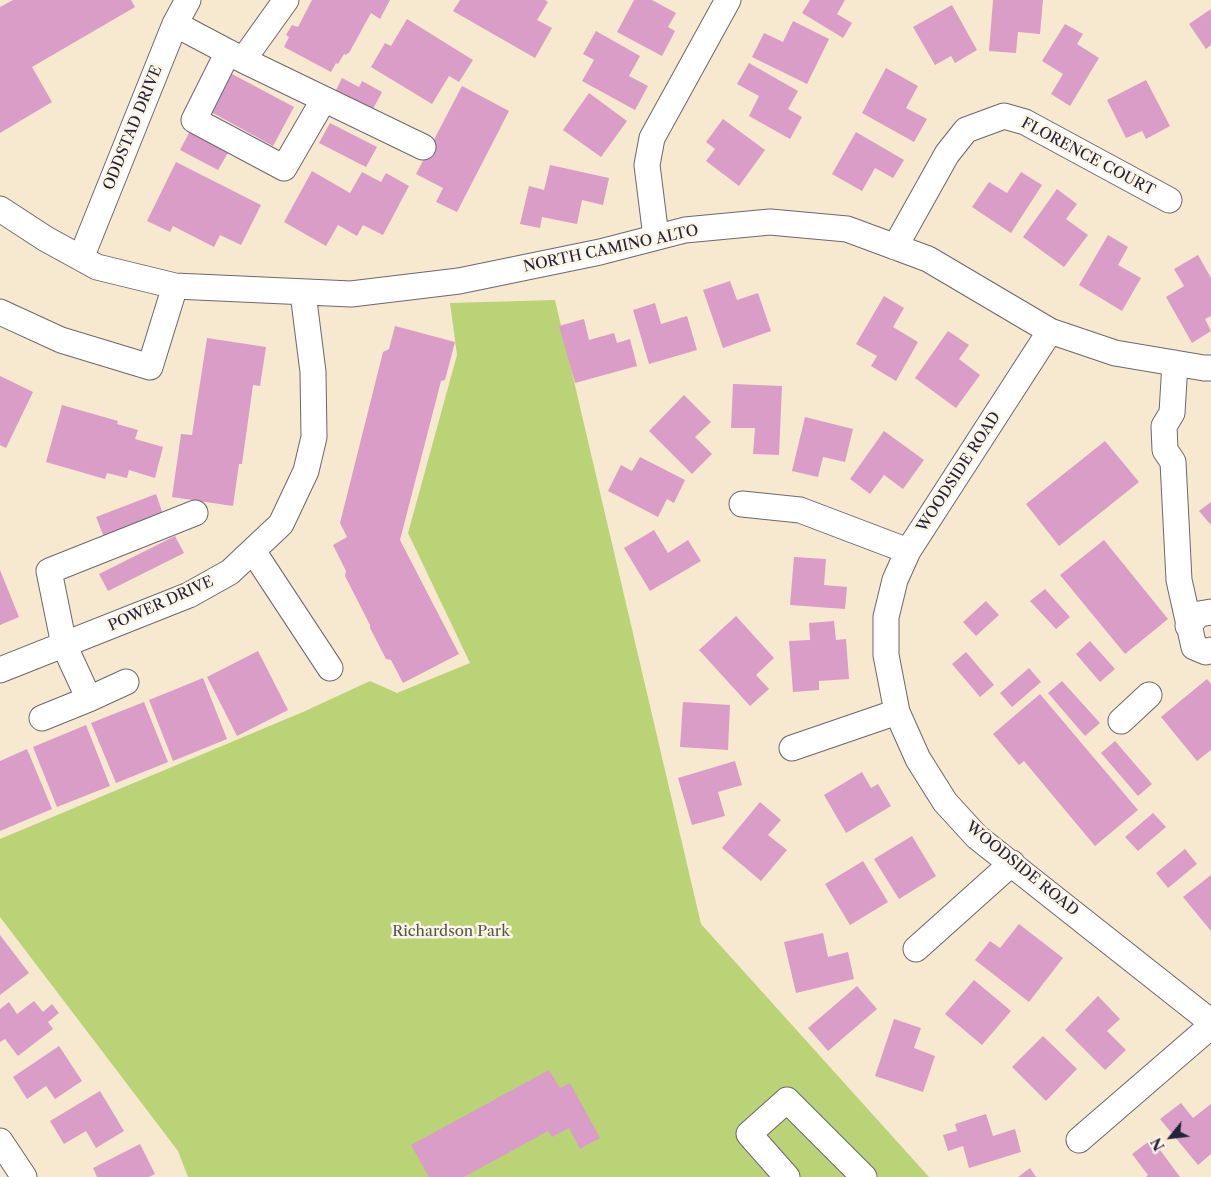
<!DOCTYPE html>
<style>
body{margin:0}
#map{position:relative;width:1211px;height:1177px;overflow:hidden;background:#f7e8d0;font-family:"Libre Caslon Text",serif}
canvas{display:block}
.north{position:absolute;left:1146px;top:1112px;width:50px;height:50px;-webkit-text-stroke:4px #fcf5e5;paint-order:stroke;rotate:241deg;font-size:14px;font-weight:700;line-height:20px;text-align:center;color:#22223b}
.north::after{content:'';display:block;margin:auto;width:18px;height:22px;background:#22223b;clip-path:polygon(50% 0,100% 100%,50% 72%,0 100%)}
</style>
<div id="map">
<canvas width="1211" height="1177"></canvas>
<div class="north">N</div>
</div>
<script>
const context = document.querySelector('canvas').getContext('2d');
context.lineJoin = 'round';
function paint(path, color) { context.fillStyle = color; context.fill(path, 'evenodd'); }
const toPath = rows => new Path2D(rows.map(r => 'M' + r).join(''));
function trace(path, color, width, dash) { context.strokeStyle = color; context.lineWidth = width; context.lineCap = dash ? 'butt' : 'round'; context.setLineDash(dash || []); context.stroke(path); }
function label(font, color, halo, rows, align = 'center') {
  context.font = font + ' "Libre Caslon Text",serif'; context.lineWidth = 5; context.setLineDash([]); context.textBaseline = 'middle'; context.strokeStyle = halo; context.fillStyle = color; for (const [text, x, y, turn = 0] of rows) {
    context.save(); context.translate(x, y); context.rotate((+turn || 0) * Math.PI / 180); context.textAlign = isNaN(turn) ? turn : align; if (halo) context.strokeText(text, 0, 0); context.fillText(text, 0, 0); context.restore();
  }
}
const green = toPath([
 [555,300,701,924,929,1177,188,1177,178,1151,0,917,0,839,303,712,370,681,397,693,470,663,408,533,457,355,450,303]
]);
const building = toPath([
 [13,0,131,0,135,7,32,67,52,102,0,133,0,7],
 [312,0,390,0,380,19,371,13,349,53,348,53,346,55,344,54,338,64,336,63,331,72,284,47,289,37,286,35,292,25,298,27],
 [460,0,545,0,548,2,537,20,552,28,535,58,453,11],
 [634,0,652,0,676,13,668,27,675,31,662,56,617,32],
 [810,0,845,0,837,14,852,23,843,38,802,13],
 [993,0,1043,0,1040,34,1018,32,1016,53,989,51],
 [952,5,977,50,955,63,951,56,935,65,913,27],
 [1211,9,1211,45,1206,49,1189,24],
 [407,19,473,60,459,82,449,76,432,104,371,67,385,43,391,46],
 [793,21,829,39,807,84,752,57,764,33,783,42],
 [1065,24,1083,34,1077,44,1099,58,1070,106,1051,94,1063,74,1042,61],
 [596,31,640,56,629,76,648,86,635,110,582,81,594,60,583,54],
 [749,63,798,91,788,109,802,117,790,139,749,116,759,96,737,84],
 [886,68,918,86,906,108,927,119,914,142,862,113],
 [232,74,294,107,273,146,211,112],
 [342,78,359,87,362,81,382,92,372,111,332,98],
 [1146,80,1170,126,1146,139,1142,131,1126,138,1107,100],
 [462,86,509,111,457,212,436,202,443,188,416,174],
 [589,93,627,121,601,157,563,130],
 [723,119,765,150,739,186,706,161,715,149,706,142],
 [330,123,377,147,366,167,319,143],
 [190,131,229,151,218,170,180,150],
 [856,132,904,160,893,178,875,168,862,191,832,174],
 [176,162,261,205,241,245,220,235,214,247,173,226,170,232,147,221],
 [550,165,609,178,603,205,582,200,577,224,542,217,540,228,520,224,529,186,544,190],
 [312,171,350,193,362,172,381,182,386,173,409,186,383,235,363,225,357,236,338,225,326,246,284,222],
 [1021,172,1042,185,1011,233,972,207,989,182,1007,193],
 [1057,189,1077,204,1066,219,1088,235,1064,267,1023,237],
 [1108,235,1128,247,1118,265,1141,278,1122,311,1079,285],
 [1198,255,1211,278,1211,316,1205,319,1211,331,1192,343,1166,297,1184,286,1174,269],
 [730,281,737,300,758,293,771,331,723,348,703,290],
 [884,296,904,308,893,327,918,342,896,381,871,366,877,356,856,344],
 [655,303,661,324,687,316,697,350,649,364,633,310],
 [584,319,589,340,614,333,617,343,630,339,637,366,575,383,559,326],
 [395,326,455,342,445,380,441,381,400,540,459,654,403,683,391,660,386,659,370,628,370,625,345,576,346,571,333,545,347,537,340,523,383,352,389,349],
 [948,331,969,345,959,359,980,375,956,408,915,378],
 [207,338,266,347,260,386,253,385,242,464,239,464,233,506,172,497,181,434,192,435],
 [0,376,33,392,6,448,0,445],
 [733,384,782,386,779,455,753,454,755,428,731,428],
 [684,395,711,422,695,437,712,454,692,474,649,431],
 [62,405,118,421,117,424,138,430,135,439,163,447,155,478,129,470,127,478,107,473,105,479,46,462],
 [805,417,853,429,845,462,823,457,818,477,792,471],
 [884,431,924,460,903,489,884,475,870,494,850,479],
 [1105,441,1139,482,1059,546,1026,504],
 [640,457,685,480,674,503,667,499,658,517,608,491,621,465,632,471],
 [156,494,163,514,104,537,96,517],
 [1211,502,1211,525,1199,511],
 [654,530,668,553,688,540,701,561,650,591,624,548],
 [175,536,184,553,108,591,99,574],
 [1104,540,1168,619,1125,654,1060,575],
 [794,557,826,559,824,585,847,587,845,609,790,605],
 [0,570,19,617,0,625],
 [1045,589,1070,617,1056,629,1030,601],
 [986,601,999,615,976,636,963,622],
 [736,616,774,658,756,675,769,689,750,706,699,650],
 [834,621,836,640,846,639,849,679,819,681,819,690,793,692,789,641,810,640,809,623],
 [1090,641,1115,669,1100,682,1076,654],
 [258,651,288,710,237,736,207,677],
 [966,652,994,685,980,697,952,664],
 [1029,668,1041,682,1012,707,1000,693],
 [203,678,227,739,173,761,149,700],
 [1207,679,1211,684,1211,750,1197,761,1161,717],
 [1062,681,1100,723,1085,736,1048,693],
 [1040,694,1138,810,1095,846,1024,761,1019,765,993,734],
 [144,702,168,762,116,783,91,723],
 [683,702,730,705,728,750,680,747],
 [86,725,110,786,57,807,33,747],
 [1115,741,1152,784,1138,796,1101,753],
 [27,749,52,809,0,831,0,761],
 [735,761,742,785,718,792,725,816,692,825,678,778],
 [862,772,871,788,878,784,891,806,846,833,824,795],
 [760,802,781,820,768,835,787,850,761,881,722,848],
 [1153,813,1166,827,1138,851,1125,837],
 [912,836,936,876,899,899,874,859],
 [1185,849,1197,864,1168,888,1156,873],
 [863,861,888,902,850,925,825,884],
 [1211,875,1211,931,1183,897],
 [1019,924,1063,958,1029,1002,975,960,990,941,1000,948],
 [823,933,828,957,848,952,854,979,796,993,784,942],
 [0,935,29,973,0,995],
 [974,980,1011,1011,982,1045,945,1014],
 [857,986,877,1009,828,1051,808,1028],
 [1098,996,1120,1019,1107,1031,1126,1050,1105,1070,1065,1030],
 [34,1001,43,1012,52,1004,59,1013,48,1022,53,1029,18,1056,5,1039,0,1042,0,1009,9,1002,17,1014],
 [894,1019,921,1028,914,1048,935,1056,923,1092,875,1076],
 [1043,1036,1077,1069,1046,1101,1012,1067],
 [59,1046,82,1081,55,1099,46,1086,27,1099,13,1077],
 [549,1070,560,1088,570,1083,600,1138,580,1149,569,1128,552,1137,548,1131,464,1177,429,1177,411,1145],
 [100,1091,124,1131,96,1148,86,1131,64,1144,50,1121],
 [1181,1103,1193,1118,1211,1104,1211,1154,1198,1165,1160,1119],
 [986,1114,993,1136,1015,1129,1021,1152,969,1168,963,1146,948,1151,943,1135,957,1131,955,1124],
 [1152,1139,1180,1177,1146,1177,1148,1175,1132,1154],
 [140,1144,155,1174,149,1177,97,1177,93,1168],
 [1030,1168,1036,1177,1018,1177]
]);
const minor = toPath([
 [286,0,243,60,423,147],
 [175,24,243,60],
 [228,52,194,120,284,168,324,99],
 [0,209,46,239,97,267,175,286,351,294,459,281,600,252,685,230,770,222,847,229,928,259,1050,331,1115,353,1204,368,1211,368],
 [656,237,647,165,652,138,728,0],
 [895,247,947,154,966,130,1004,116,1025,122,1169,200],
 [81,258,175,24,188,0],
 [0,312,61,340,150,367,175,286],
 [1050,331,908,551,895,580,886,617,886,655,897,712,918,759,945,802,977,837,1211,1022],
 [1175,363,1172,413,1164,426,1165,450,1173,462,1179,580,1194,647,1206,652,1211,650],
 [742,504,800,510,908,551],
 [253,551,330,668],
 [1188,626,1199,614,1211,612],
 [0,670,189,595,230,572,281,524,306,471,314,437,313,372,303,293],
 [126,682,89,699,64,645,49,571,195,513],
 [42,718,89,699],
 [1121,721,1149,695],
 [792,748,897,712],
 [916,949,1012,863],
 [1079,1140,1211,1026],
 [0,1141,24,1177],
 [787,1177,749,1134,787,1100,864,1177]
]);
const streetNames = [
 ["ODDSTAD DRIVE",133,128,-68],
 ["FLORENCE COURT",1088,157,28],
 ["NORTH CAMINO ALTO",611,249,-12],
 ["WOODSIDE ROAD",959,472,-57],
 ["POWER DRIVE",161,604,-24],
 ["WOODSIDE ROAD",1022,869,39]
];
const parkNames = [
 ["Richardson Park",451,932]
];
paint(green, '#bbd377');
paint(building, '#da9dc7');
trace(minor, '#6d676f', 27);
trace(minor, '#fff', 25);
label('15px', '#22223b', '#fcf5e5', streetNames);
label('15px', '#50574d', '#fcf5e5', parkNames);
</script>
